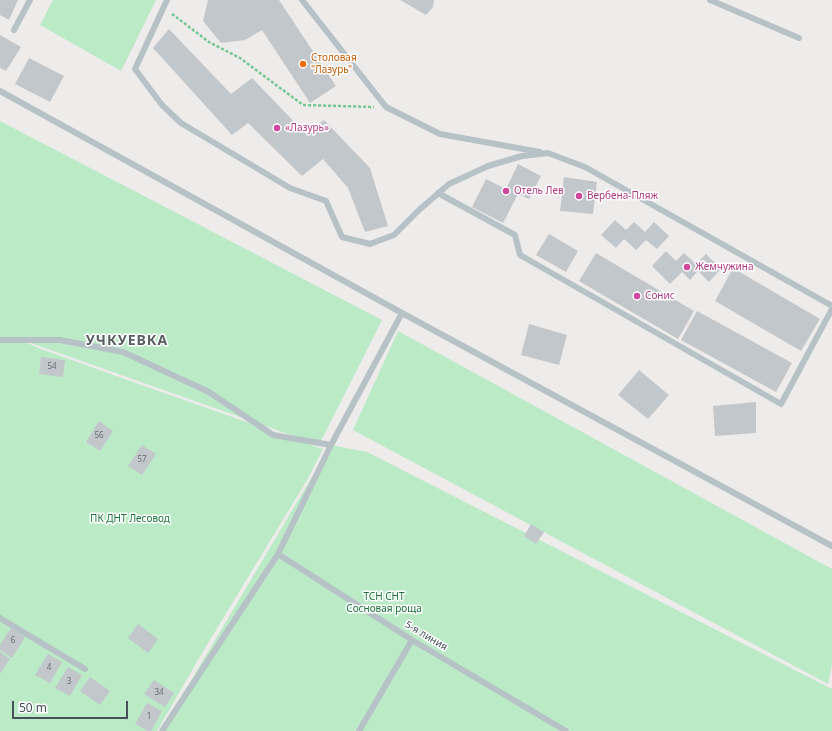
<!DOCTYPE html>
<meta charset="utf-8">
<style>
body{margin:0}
#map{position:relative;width:832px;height:731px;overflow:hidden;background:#eeebeb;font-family:"Noto Sans",sans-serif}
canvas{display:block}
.scale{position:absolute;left:12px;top:701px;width:116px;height:18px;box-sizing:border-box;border:2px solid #455157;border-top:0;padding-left:5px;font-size:12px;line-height:14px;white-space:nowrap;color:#455157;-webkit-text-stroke:3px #fff;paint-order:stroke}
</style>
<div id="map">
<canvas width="832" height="731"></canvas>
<div class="scale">50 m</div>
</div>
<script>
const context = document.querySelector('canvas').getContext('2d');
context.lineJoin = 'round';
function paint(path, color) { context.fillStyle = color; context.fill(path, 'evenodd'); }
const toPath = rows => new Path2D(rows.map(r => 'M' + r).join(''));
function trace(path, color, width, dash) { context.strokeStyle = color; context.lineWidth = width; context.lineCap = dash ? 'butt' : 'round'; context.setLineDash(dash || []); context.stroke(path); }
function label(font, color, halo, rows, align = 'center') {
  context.font = font + ' "Noto Sans",sans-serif'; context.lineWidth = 3; context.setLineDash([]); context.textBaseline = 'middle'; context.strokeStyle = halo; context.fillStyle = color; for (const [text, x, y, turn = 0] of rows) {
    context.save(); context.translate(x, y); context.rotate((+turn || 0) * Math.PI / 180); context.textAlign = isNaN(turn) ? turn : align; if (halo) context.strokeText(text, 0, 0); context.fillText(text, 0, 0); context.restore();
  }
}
const green = toPath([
 [53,0,156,0,121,71,40,25],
 [0,121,382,320,319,445,11,336,41,349,119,377,323,449,307,480,202,653,157,731,0,731],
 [398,331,832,569,832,664,828,684,353,430],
 [331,445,367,452,832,689,832,731,161,731]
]);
const building = toPath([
 [0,0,18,0,9,20,0,15],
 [208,0,279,0,336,86,310,103,262,30,245,40,221,43,203,21],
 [400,0,434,0,433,7,426,15],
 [169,29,231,94,252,78,305,133,324,120,370,168,388,226,365,232,348,188,323,159,302,176,248,123,232,135,153,48],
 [0,35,21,47,6,71,0,68],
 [29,58,64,76,50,102,15,84],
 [518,164,541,176,529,199,518,194,503,223,472,207,486,179,506,189],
 [564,177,597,182,593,214,560,211],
 [615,220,626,230,634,222,645,232,654,222,669,236,657,249,646,240,636,250,624,239,616,248,601,235],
 [549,234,578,251,566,272,536,255],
 [666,251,676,261,684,253,696,264,706,254,721,269,709,282,698,271,690,280,682,272,670,284,652,266],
 [596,253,694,311,678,339,579,281],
 [733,268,820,319,801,351,715,301],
 [697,311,792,363,776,392,681,340],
 [529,324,567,335,559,365,521,355],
 [41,357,65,360,63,377,39,374],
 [639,370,669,395,648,419,618,395],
 [756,402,756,433,715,436,713,406],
 [99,421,113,431,100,451,86,442],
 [142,445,156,454,142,475,128,466],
 [531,524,544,532,536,544,524,536],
 [138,624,158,639,148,653,128,638],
 [11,628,25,637,12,658,0,650,0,645],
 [0,652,10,659,0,674],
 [48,654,62,662,50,683,35,675],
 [68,667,82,675,70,696,55,688],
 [90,677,110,691,100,705,80,691],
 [154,680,174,693,165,707,144,694],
 [147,703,162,711,151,731,148,731,135,724]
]);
const path = toPath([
 [172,14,209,42,240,58,303,105,374,107]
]);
const service = toPath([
 [167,0,135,69,162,105,181,123,290,188,326,201,342,237,370,244,394,235,419,210,449,184,488,166,522,156,548,153,585,167,832,306],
 [302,0,386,107,440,134,540,152],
 [710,0,799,38],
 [14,30,30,0],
 [0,91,402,313,832,546],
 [438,193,515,235,520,255,781,404,832,309],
 [0,340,60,340,123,352,209,392,273,435,331,445],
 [278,554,412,640,566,731],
 [0,618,85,669],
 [162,731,278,554,331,445,402,313],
 [359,731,412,640]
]);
const markers = [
 [303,64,4,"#e8710a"],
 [277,128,4,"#d1479c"],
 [506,191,4,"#d1479c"],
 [579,196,4,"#d1479c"],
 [687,267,4,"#d1479c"],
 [637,296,4,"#d1479c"]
];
const numberNames = [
 ["54",52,367],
 ["56",99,436],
 ["57",142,460],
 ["6",13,641],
 ["4",49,668],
 ["3",69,682],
 ["34",159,693],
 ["1",149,717]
];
const foodNames = [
 ["Столовая",311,58],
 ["\"Лазурь\"",311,70]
];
const hotelNames = [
 ["«Лазурь»",285,128],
 ["Отель Лев",514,191],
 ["Вербена-Пляж",587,196],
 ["Жемчужина",695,267],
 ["Сонис",645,296]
];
const parkNames = [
 ["ПК ДНТ Лесовод",130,519],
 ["ТСН СНТ",384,597],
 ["Сосновая роща",384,609]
];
const streetNames = [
 ["5-я линия",426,636,31]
];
const districtNames = [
 ["УЧКУЕВКА",127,341]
];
paint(green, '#bbeac6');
paint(building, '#c2c7cb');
trace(path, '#75c693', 2.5, [3, 2]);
trace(service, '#b7c2c7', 6);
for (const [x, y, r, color] of markers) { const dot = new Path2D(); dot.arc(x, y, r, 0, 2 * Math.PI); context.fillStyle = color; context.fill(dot); trace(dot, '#fff', 1.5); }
label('8px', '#646e74', null, numberNames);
label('10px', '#c56008', '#fff', foodNames, 'left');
label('10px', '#b23c85', '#fff', hotelNames, 'left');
label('10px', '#1c723b', '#fff', parkNames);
label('10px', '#455157', '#fff', streetNames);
context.letterSpacing = '1px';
label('bold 14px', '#585d60', '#fff', districtNames);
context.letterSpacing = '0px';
</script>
